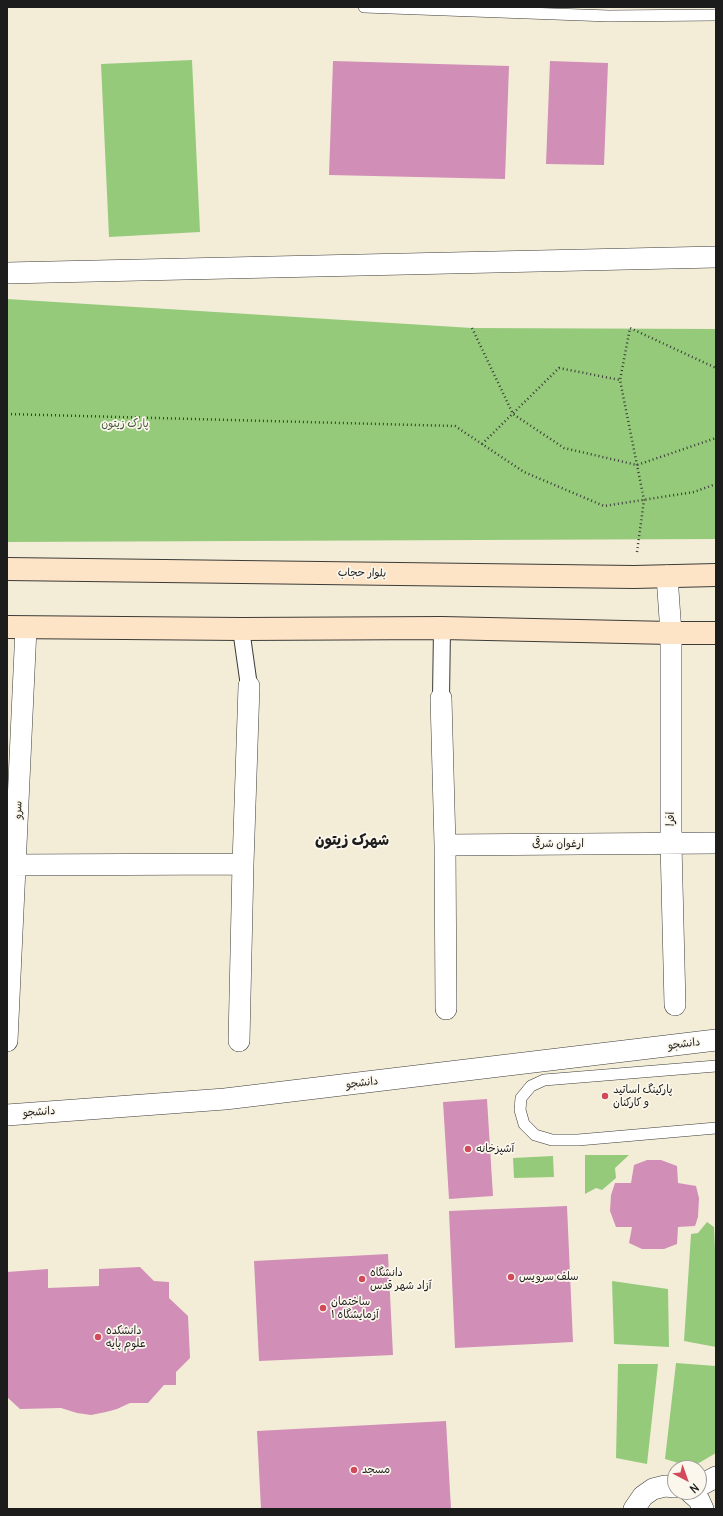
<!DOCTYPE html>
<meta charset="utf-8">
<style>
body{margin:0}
#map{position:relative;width:723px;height:1516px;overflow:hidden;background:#f3edd8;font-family:Delius,sans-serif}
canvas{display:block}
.frame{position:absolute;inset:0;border:8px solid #1c1c1c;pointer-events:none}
.north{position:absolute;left:667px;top:1460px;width:40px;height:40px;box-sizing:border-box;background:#fbf7ec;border:1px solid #a29f99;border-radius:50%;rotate:139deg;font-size:11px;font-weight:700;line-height:16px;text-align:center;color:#1c1c1c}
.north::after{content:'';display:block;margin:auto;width:14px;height:18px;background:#d1495b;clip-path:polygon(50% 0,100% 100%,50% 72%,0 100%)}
</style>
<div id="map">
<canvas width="723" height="1516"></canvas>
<div class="frame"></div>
<div class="north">N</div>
</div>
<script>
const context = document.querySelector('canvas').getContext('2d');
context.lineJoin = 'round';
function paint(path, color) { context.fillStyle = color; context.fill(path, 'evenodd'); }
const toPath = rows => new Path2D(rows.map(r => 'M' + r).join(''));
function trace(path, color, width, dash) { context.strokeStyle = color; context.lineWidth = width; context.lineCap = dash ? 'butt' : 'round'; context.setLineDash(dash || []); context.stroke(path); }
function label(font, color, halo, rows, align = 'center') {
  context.font = font + ' Delius,"Playpen Sans Arabic",sans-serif'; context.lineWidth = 3.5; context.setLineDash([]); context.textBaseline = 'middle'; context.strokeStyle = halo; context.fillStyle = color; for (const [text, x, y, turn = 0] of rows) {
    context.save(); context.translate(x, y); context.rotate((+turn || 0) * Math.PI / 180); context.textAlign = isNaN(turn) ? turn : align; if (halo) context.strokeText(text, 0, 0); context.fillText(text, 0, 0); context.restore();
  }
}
const green = toPath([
 [192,60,200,232,109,237,101,64],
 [7,299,472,328,716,329,716,539,7,542],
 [585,1155,629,1155,615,1168,616,1178,602,1190,596,1188,585,1194],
 [553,1156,554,1177,514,1178,513,1158],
 [707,1222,714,1227,716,1271,716,1347,684,1341,691,1234,698,1233],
 [612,1281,668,1289,669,1347,614,1344],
 [676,1363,716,1366,716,1453,692,1467,665,1459],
 [618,1364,658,1364,647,1464,616,1458]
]);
const building = toPath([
 [333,61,509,66,505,179,329,175],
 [550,61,608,63,604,165,546,164],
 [487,1099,493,1196,449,1199,443,1102],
 [647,1160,661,1160,677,1166,678,1183,696,1186,699,1198,698,1217,695,1226,678,1227,677,1244,664,1249,642,1249,629,1243,632,1227,616,1227,610,1211,611,1195,615,1183,631,1183,634,1165],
 [567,1206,573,1342,455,1348,449,1211],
 [388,1254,393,1355,259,1361,254,1261],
 [140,1267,154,1281,169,1282,169,1298,188,1316,190,1358,176,1372,176,1385,164,1385,148,1403,130,1403,117,1409,106,1412,91,1415,77,1413,61,1408,20,1409,7,1397,7,1272,48,1269,48,1288,99,1286,99,1269],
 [446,1421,451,1509,261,1509,257,1431]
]);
const path = toPath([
 [472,328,513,414,564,448,637,465,716,438],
 [7,414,455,426,524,472,604,506,694,492,716,484],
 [482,444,559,368,620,380],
 [637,552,644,500,620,380,630,328,716,368]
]);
const service = toPath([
 [364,7,609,16,716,15],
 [716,1066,544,1080,531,1086,521,1098,520,1110,524,1124,535,1135,552,1140,578,1140,716,1128]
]);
const pedestrian = toPath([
 [241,629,249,686],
 [441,698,442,628]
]);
const minor = toPath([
 [7,273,716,257],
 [667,576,671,633,671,844,675,1005],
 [441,698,445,845,446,1009],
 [445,845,716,843],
 [7,865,243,864],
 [7,1041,26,628],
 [239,1041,243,864,249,686],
 [7,1115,225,1099,716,1040],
 [699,1486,716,1477],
 [690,1492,699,1500,703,1509],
 [634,1509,643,1496,653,1489,665,1486,675,1487]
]);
const secondary = toPath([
 [7,569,634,577,716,575],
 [7,627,241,629,442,628,671,633,716,633]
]);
const markers = [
 [605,1096,4,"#d1495b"],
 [468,1149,4,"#d1495b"],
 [511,1277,4,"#d1495b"],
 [362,1279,4,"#d1495b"],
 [323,1308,4,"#d1495b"],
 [98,1337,4,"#d1495b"],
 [354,1470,4,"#d1495b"]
];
const parkNames = [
 ["پارک زیتون",125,424]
];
const streetNames = [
 ["بلوار حجاب",362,573,1],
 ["سرو",18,810,-87],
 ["افرا",671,819,-90],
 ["ارغوان شرقی",558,844],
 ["دانشجو",684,1044,-7],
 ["دانشجو",362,1083,-7],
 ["دانشجو",39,1112,-4]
];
const poiNames = [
 ["پارکینگ اساتید",613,1090],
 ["و کارکنان",613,1103],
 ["آشپزخانه",476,1149],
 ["دانشگاه",370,1273],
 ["آزاد شهر قدس",370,1286],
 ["سلف سرویس",519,1277],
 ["ساختمان",331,1302],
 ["آزمایشگاه ۱",331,1315],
 ["دانشکده",106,1331],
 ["علوم پایه",106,1344],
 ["مسجد",362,1470]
];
const districtNames = [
 ["شهرک زیتون",352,841]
];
paint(green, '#95ca7b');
paint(building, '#d18eb6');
trace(service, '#3c3b38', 12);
trace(pedestrian, '#3c3b38', 18);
trace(minor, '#3c3b38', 22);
trace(secondary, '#3c3b38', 24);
trace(path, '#3c3b38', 2.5, [1, 3]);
trace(service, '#fff', 11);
trace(pedestrian, '#fff', 16);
trace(minor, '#fff', 21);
trace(secondary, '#fee4c6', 22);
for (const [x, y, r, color] of markers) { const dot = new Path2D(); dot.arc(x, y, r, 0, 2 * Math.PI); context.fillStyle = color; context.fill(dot); trace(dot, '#fbf7ec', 1.5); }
label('11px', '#46593d', '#fbf7ec', parkNames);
label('11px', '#1c1c1c', '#fbf7ec', streetNames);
label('11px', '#1c1c1c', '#fbf7ec', poiNames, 'left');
label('bold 15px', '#1c1c1c', '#fbf7ec', districtNames);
</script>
